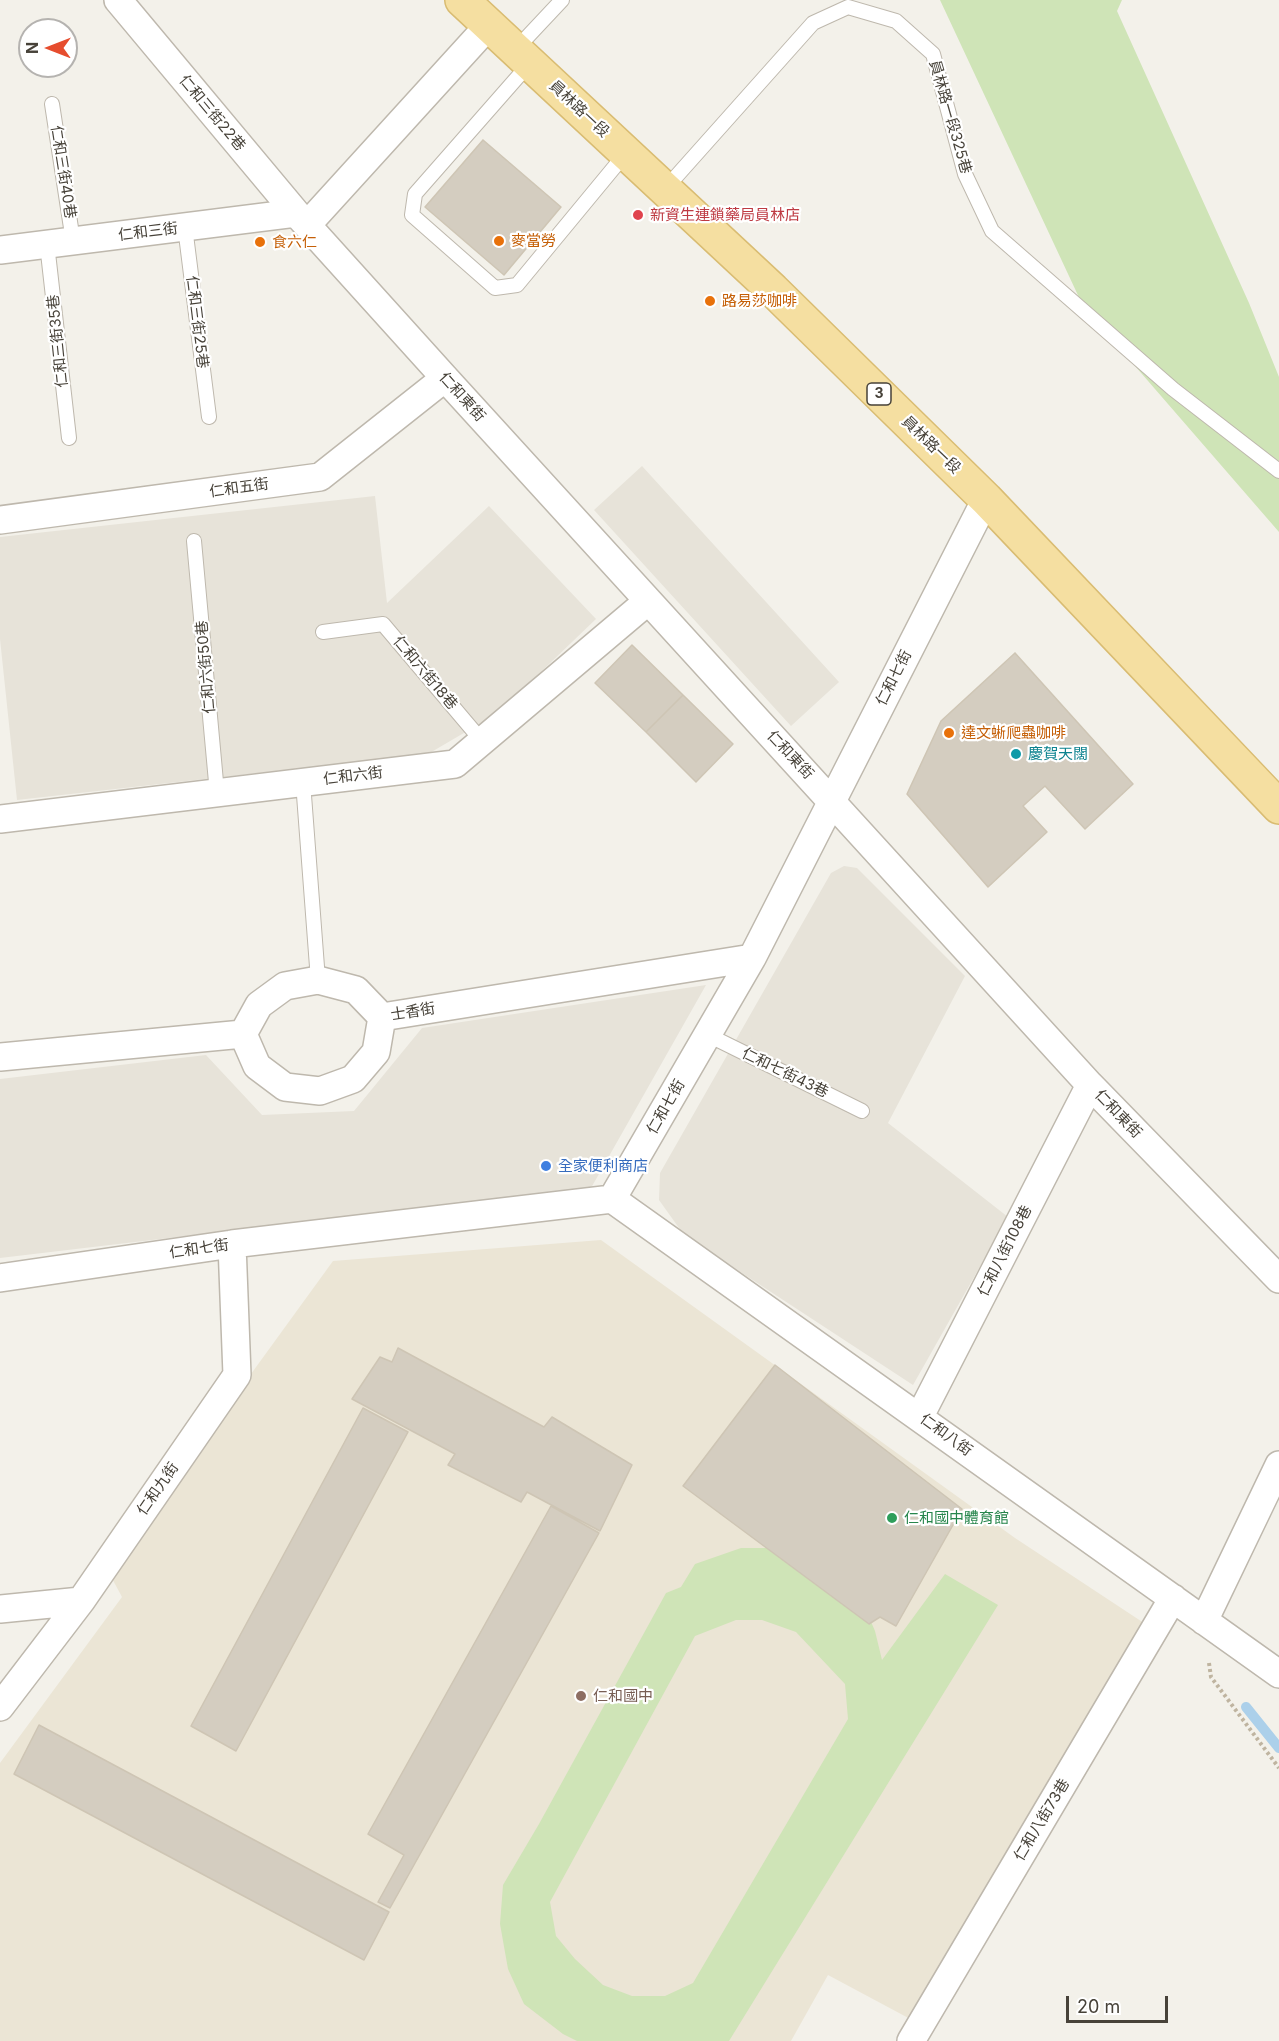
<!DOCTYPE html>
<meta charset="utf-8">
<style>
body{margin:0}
#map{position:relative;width:1279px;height:2041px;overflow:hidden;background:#f3f1ea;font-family:Inter,sans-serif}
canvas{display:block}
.north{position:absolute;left:18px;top:18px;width:60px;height:60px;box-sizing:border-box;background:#fff;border:2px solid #b5b3b0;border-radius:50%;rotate:270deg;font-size:16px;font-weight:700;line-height:24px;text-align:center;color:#474239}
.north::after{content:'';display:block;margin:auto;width:21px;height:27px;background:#e64d2e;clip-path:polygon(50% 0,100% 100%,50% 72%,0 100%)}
.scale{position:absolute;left:1066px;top:1996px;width:102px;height:27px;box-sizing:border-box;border:3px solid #474239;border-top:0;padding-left:8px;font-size:18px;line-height:21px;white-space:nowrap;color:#474239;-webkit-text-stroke:4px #fff;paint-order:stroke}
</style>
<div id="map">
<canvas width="1279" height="2041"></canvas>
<div class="north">N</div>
<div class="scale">20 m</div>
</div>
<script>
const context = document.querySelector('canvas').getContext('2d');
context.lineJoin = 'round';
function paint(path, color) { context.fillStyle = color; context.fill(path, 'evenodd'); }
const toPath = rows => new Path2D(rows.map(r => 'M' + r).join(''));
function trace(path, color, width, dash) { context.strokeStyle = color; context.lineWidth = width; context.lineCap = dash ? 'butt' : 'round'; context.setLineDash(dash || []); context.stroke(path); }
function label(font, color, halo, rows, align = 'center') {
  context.font = font + ' Inter,"Noto Sans TC",sans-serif'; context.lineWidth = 4.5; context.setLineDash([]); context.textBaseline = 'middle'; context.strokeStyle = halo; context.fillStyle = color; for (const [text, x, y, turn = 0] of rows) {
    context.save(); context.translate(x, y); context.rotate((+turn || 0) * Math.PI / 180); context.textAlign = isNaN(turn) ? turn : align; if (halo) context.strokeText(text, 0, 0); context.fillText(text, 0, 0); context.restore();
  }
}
const residential = toPath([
 [642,466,839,682,791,726,594,510],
 [375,496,387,603,489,506,596,619,498,713,428,754,17,800,0,639,0,537],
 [844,866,857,868,965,976,888,1123,1008,1217,913,1385,684,1235,659,1200,660,1173,831,873],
 [706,985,591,1188,0,1258,0,1079,206,1055,262,1115,354,1111,422,1028]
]);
const education = toPath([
 [601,1240,1015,1538,1153,1629,914,2021,828,1975,791,2041,0,2041,0,1763,122,1597,108,1571,333,1261]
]);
const green = toPath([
 [940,0,1122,0,1117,11,1249,303,1279,377,1279,532,1083,306],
 [741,1548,782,1548,858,1592,875,1631,882,1660,945,1574,998,1605,729,2041,577,2041,563,2034,524,2004,508,1969,500,1924,503,1885,539,1824,666,1593,681,1587,695,1564],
 [736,1620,762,1620,796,1632,845,1684,848,1719,693,1983,665,1996,632,1996,603,1985,575,1959,556,1936,550,1902,695,1636]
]);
const stream = toPath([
 [1246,1707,1279,1748]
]);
const building = toPath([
 [483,140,561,207,504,275,425,207,483,140],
 [632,645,683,695,646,732,595,683,632,645],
 [1015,653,1133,784,1085,829,1045,786,1023,806,1047,832,988,887,907,794,941,721,1015,653],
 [683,695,733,744,696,782,646,732,683,695],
 [398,1348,544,1427,552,1417,632,1465,600,1531,527,1492,521,1502,448,1465,455,1454,352,1399,380,1357,392,1362,398,1348],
 [775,1365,962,1509,896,1626,880,1617,869,1624,683,1486,775,1365],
 [363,1408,408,1432,236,1751,191,1726,363,1408],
 [551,1506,599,1533,390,1908,378,1902,404,1855,368,1834,551,1506],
 [39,1725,389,1912,364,1960,14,1774,39,1725]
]);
const path = toPath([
 [1209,1663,1211,1677,1279,1768]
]);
const lane = toPath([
 [516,49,562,0],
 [530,63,415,194,412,215,495,288,517,285,626,153],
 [52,104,73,241],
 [665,189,813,23,848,7,896,21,933,54,965,174,992,231,1173,389,1279,471],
 [185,227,209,417],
 [47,244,69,438],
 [194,541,217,793],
 [323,632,383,624,482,741],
 [303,782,318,980],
 [708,1035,862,1111]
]);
const street = toPath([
 [118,0,296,213,445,378,1090,1085,1279,1279],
 [307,225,489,25],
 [0,250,296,213],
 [0,520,320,477,445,378],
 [0,819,455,764,648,601],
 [382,1017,752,958],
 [243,1034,257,1066,285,1087,320,1091,353,1079,376,1052,382,1017],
 [243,1034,259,1005,285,986,318,980,356,990,382,1017],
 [0,1057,243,1034],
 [612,1199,1279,1674],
 [0,1278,232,1244,612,1199,752,958,986,499],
 [920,1416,1090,1085],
 [0,1609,81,1601],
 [1204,1621,1279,1465],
 [0,1707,81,1601,237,1375,232,1244],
 [911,2041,1173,1598]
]);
const primary = toPath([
 [462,0,773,290,986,499,1279,807]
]);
const markers = [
 [638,215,6,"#e0444e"],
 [499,241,6,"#e8710a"],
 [260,242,6,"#e8710a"],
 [710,301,6,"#e8710a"],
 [949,733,6,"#e8710a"],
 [1016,754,6,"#0f9aa8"],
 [546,1166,6,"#3f7fe0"],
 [892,1518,6,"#2e9e5b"],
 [581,1696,6,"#8d6e63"]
];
const shields = [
 [879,394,24]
];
const shieldNames = [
 ["3",879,394]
];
const streetNames = [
 ["員林路一段",579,109,43],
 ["仁和三街22巷",212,113,50],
 ["員林路一段325巷",950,117,74],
 ["仁和三街40巷",63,172,81],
 ["仁和三街",148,232,-7],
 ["仁和三街25巷",197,322,83],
 ["仁和三街35巷",58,341,-96],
 ["仁和東街",462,397,48],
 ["員林路一段",931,445,44],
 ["仁和五街",239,488,-8],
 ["仁和六街50巷",206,667,-95],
 ["仁和六街18巷",425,673,50],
 ["仁和七街",894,678,-63],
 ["仁和東街",790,755,47],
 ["仁和六街",353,776,-7],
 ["士香街",413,1012,-9],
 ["仁和七街43巷",785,1073,26],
 ["仁和七街",666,1107,-60],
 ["仁和東街",1118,1114,46],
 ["仁和七街",199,1249,-8],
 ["仁和八街108巷",1005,1251,-63],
 ["仁和八街",946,1435,36],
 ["仁和九街",158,1489,-55],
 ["仁和八街73巷",1042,1820,-59]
];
const healthNames = [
 ["新資生連鎖藥局員林店",650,215]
];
const foodNames = [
 ["麥當勞",511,241],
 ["食六仁",272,242],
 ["路易莎咖啡",722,301],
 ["達文蜥爬蟲咖啡",961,733]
];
const cultureNames = [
 ["慶賀天闊",1028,754]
];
const shopNames = [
 ["全家便利商店",558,1166]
];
const leisureNames = [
 ["仁和國中體育館",904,1518]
];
const educationNames = [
 ["仁和國中",593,1696]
];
paint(residential, '#e7e3d9');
paint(education, '#ebe5d5');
paint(green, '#cfe4b7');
trace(stream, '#acd0ea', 10);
paint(building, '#d4cdc0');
trace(building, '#cec5b4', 1.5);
trace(lane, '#beb8ad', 16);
trace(street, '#beb8ad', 30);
trace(primary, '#d9bc72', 36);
trace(path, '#bfb4a0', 4, [3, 3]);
trace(lane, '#fff', 14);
trace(street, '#fff', 27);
trace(primary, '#f5dfa1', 33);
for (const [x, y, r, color] of markers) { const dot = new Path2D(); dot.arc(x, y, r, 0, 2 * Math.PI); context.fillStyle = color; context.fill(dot); trace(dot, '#fff', 2); }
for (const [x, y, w] of shields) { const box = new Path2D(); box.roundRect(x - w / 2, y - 11, w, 22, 4.5); context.fillStyle = '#fff'; context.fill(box); trace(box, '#474239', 1.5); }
label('bold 14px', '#474239', null, shieldNames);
label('15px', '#474239', '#fff', streetNames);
label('15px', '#be3a42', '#fff', healthNames, 'left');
label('15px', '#c56008', '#fff', foodNames, 'left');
label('15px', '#0d838f', '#fff', cultureNames, 'left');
label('15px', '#366cbe', '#fff', shopNames, 'left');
label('15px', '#27864d', '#fff', leisureNames, 'left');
label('15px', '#785e54', '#fff', educationNames, 'left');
</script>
